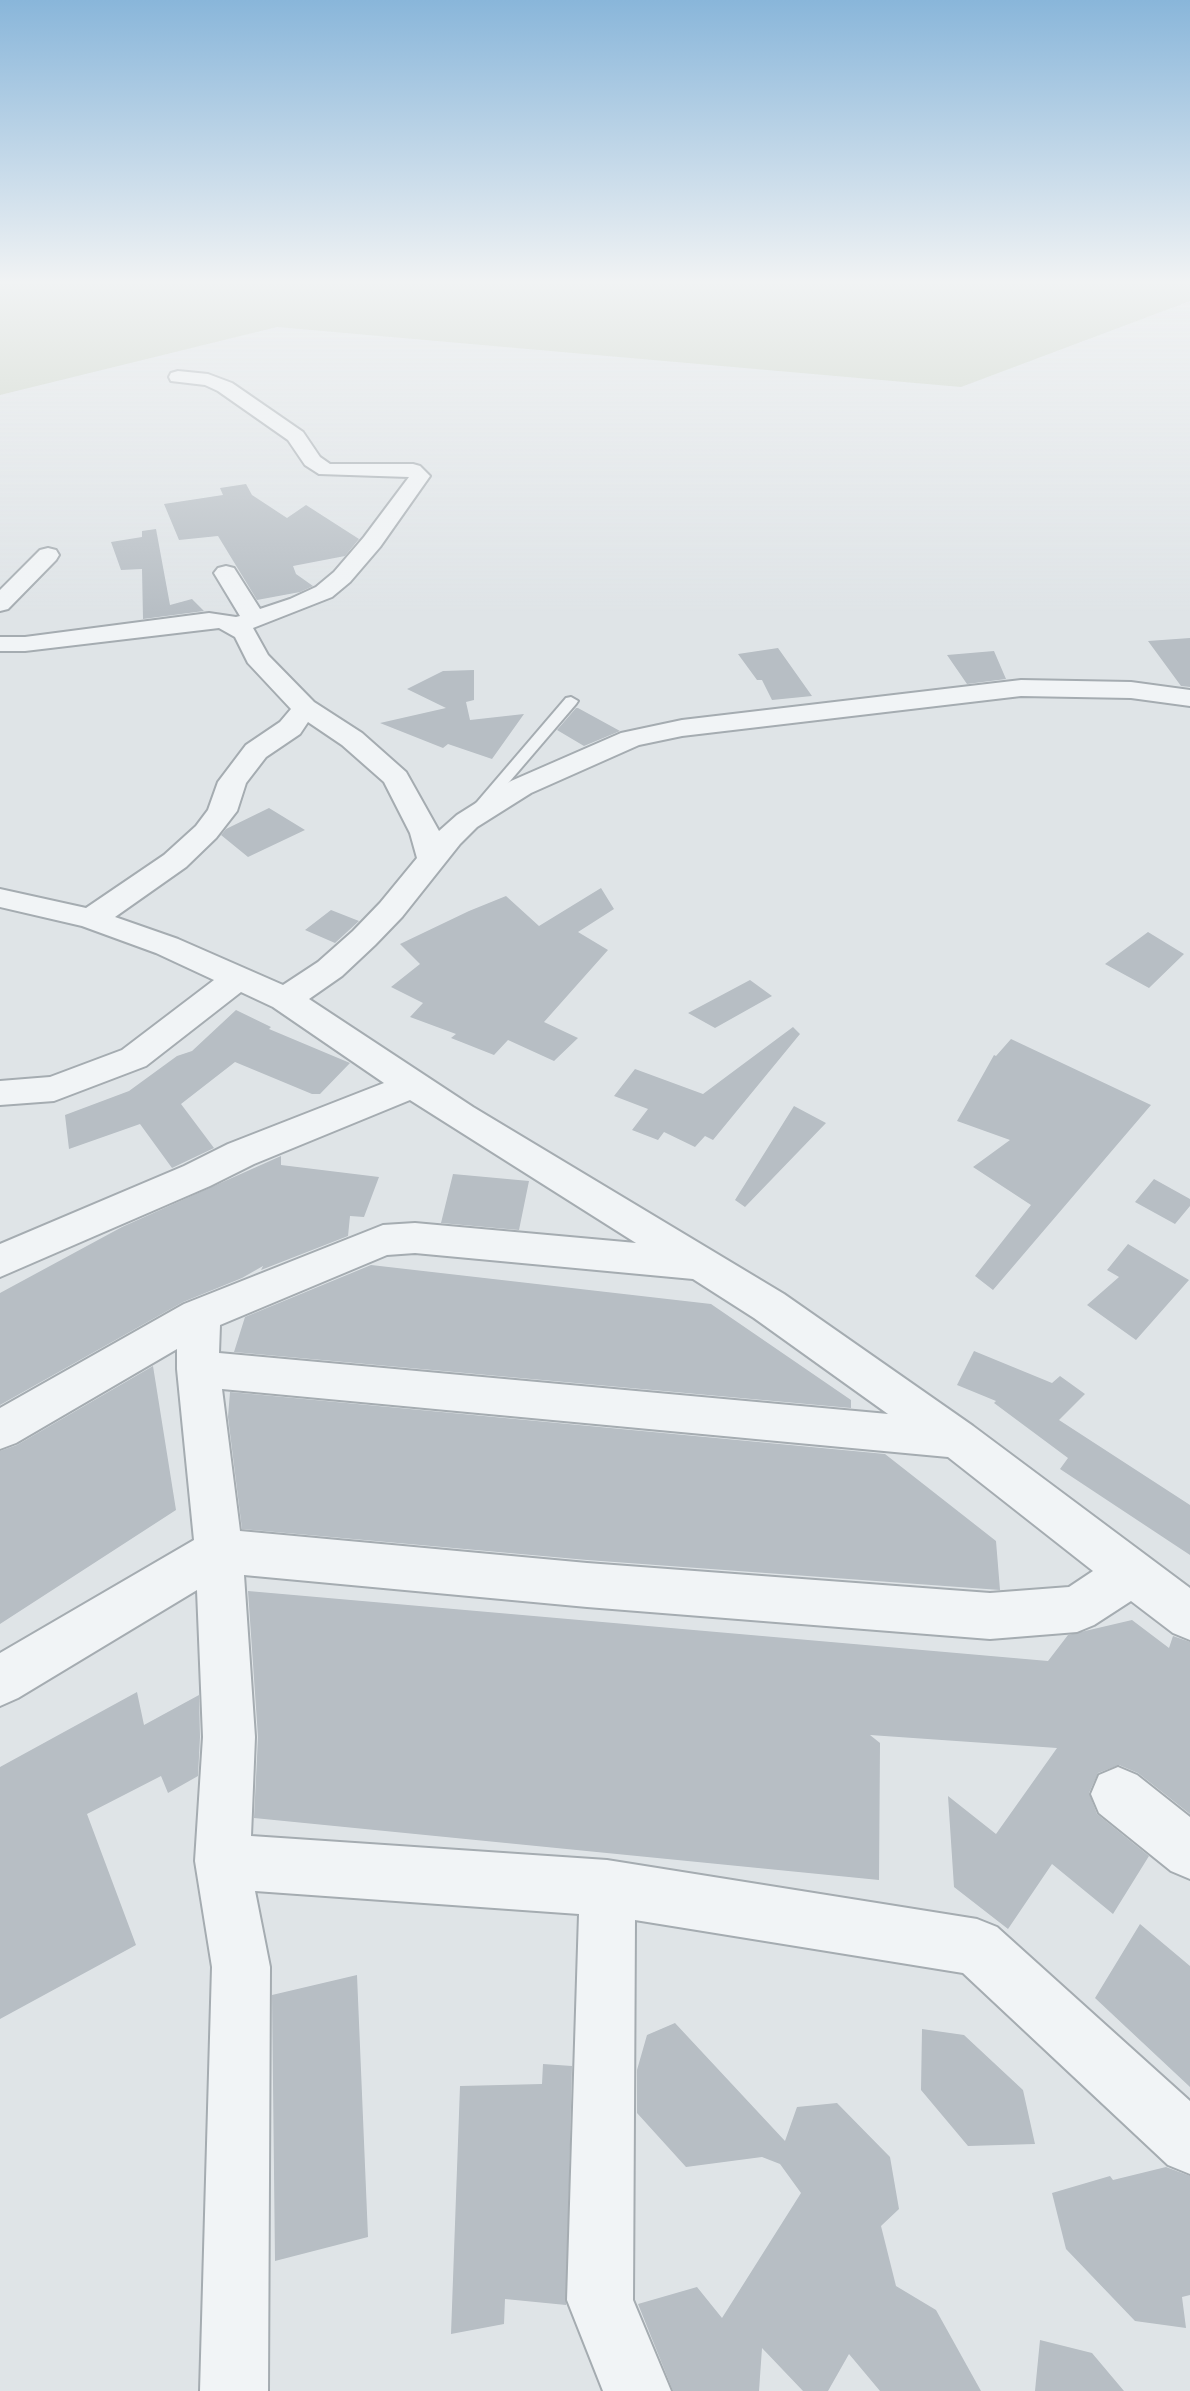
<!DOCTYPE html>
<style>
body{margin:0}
canvas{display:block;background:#dfe4e7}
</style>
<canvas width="1190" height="2391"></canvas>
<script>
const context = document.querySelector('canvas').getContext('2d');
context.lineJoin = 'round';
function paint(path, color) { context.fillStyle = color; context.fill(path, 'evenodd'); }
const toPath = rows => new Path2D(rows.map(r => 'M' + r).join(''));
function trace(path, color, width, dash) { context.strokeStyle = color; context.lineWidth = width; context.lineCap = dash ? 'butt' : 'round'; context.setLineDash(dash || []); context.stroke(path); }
const green = toPath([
 [4,280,1190,280,1190,301,961,387,277,327,0,395,0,281]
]);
const building = toPath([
 [246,484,252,495,287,518,306,505,359,539,345,556,293,566,296,574,313,586,300,592,257,600,218,536,179,540,164,504,223,495,220,488],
 [156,529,170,605,192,599,204,611,143,619,142,569,121,570,111,542,142,537,142,531],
 [1190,638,1190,687,1181,686,1148,641],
 [778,648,812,696,772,700,762,680,757,680,738,654],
 [994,651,1006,679,967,684,947,655],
 [474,670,474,700,466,702,470,720,524,714,492,759,448,744,443,748,380,723,446,708,407,689,443,671],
 [576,708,578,708,620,731,584,746,557,730],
 [269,808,305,830,248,857,221,835,226,829],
 [601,888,614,909,578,932,608,950,544,1022,578,1038,554,1061,508,1040,494,1055,451,1038,456,1034,410,1017,423,1003,391,987,420,964,400,944,469,911,506,896,539,926],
 [331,910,359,921,335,943,305,930],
 [1148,932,1184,954,1149,988,1105,964],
 [750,980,772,996,715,1028,688,1013],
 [236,1010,271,1027,269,1029,350,1063,320,1094,312,1094,235,1062,181,1104,214,1148,172,1168,140,1124,69,1149,65,1115,129,1091,177,1056,192,1051],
 [793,1027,800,1034,713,1140,705,1136,695,1147,664,1132,658,1140,632,1130,648,1109,614,1096,635,1069,703,1094],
 [1011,1039,1151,1105,993,1290,975,1276,1031,1205,973,1167,1010,1140,957,1121,994,1055,996,1056],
 [794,1106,826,1123,745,1207,735,1200],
 [281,1156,281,1165,379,1177,364,1217,350,1216,348,1236,261,1270,263,1266,242,1278,183,1302,0,1405,0,1293,122,1227],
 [453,1174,529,1181,519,1230,441,1223],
 [1154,1179,1190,1199,1190,1206,1175,1224,1135,1202],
 [1128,1244,1189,1280,1136,1340,1087,1305,1119,1277,1107,1270],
 [371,1265,711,1304,851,1400,851,1408,234,1352,245,1317],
 [974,1351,1052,1383,1060,1376,1085,1394,1059,1420,1190,1505,1190,1555,1060,1469,1068,1458,994,1403,996,1401,957,1385],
 [153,1366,176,1510,0,1624,0,1451,17,1445],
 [230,1392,885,1454,996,1541,1000,1590,587,1560,242,1529,228,1417],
 [248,1591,1048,1661,1068,1635,1132,1620,1169,1648,1173,1636,1190,1642,1190,1814,1138,1773,1119,1765,1098,1773,1089,1793,1097,1814,1149,1856,1113,1914,1052,1864,1008,1929,954,1887,948,1796,996,1834,1057,1748,870,1735,880,1743,879,1880,254,1818,258,1737],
 [137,1692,144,1725,199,1695,200,1737,198,1776,168,1793,161,1776,87,1814,136,1945,0,2019,0,1767],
 [1140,1924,1190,1966,1190,2087,1095,1998],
 [357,1975,368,2237,275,2261,272,1995],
 [675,2023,785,2141,797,2107,837,2103,890,2157,899,2209,881,2226,896,2286,936,2310,981,2391,880,2391,849,2354,828,2391,803,2391,762,2348,759,2391,673,2391,638,2304,697,2287,722,2318,801,2193,780,2164,762,2157,686,2167,637,2113,637,2070,647,2035],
 [922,2029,964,2035,1023,2090,1035,2144,968,2146,921,2090],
 [543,2064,572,2066,566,2305,505,2299,504,2324,451,2334,460,2086,542,2084],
 [1166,2167,1190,2176,1190,2295,1182,2297,1186,2328,1135,2321,1066,2249,1052,2193,1110,2176,1113,2180],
 [1040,2340,1092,2353,1124,2391,1035,2391]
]);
const service = toPath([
 [571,697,578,701,576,704,481,815,471,815,469,812,471,809,566,698,571,697]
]);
const minor = toPath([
 [178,371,208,374,232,383,303,432,320,457,330,464,413,464,420,466,430,476,380,547,350,582,332,597,253,628,268,655,314,702,362,733,406,772,439,831,457,815,511,781,621,733,682,720,1021,680,1131,682,1190,690,1190,706,1131,698,1021,696,682,736,639,745,531,793,477,827,460,844,402,917,375,945,342,976,309,999,473,1107,784,1294,973,1426,1190,1588,1190,1640,1173,1633,1131,1601,1094,1625,1077,1632,990,1639,587,1607,244,1575,255,1737,251,1836,607,1860,977,1919,997,1927,1190,2101,1190,2174,1168,2165,963,1973,635,1920,633,2300,671,2391,603,2391,567,2300,579,1914,255,1891,270,1967,268,2391,200,2391,212,1967,195,1861,203,1737,197,1590,18,1698,0,1706,0,1653,194,1540,177,1369,177,1349,16,1443,0,1449,0,1408,184,1304,383,1225,415,1223,636,1243,410,1100,254,1164,210,1186,0,1277,0,1244,184,1166,228,1144,384,1083,273,1007,241,992,146,1066,54,1101,0,1105,0,1081,50,1077,122,1050,214,980,156,953,82,926,0,907,0,889,86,908,164,855,196,826,208,810,218,782,246,745,280,722,291,709,248,663,235,637,219,628,25,651,0,651,0,637,25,637,209,613,236,617,240,616,214,573,218,568,226,566,234,568,260,609,290,599,316,587,334,572,364,537,409,477,319,474,305,465,288,440,218,391,205,385,171,381,169,377,171,373,178,371],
 [308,722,342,745,384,782,410,833,417,858,380,903,353,931,318,962,283,985,178,939,115,917,186,867,216,838,237,811,246,783,266,757,300,734,308,722],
 [415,1253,693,1279,754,1318,888,1414,219,1353,220,1325,387,1255,415,1253],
 [222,1389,948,1457,1093,1571,1069,1587,990,1593,587,1563,240,1531,222,1389],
 [48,548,56,550,59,555,56,560,8,609,0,611,0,590,40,550,48,548],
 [1118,1767,1137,1775,1190,1817,1190,1879,1171,1871,1099,1813,1091,1794,1099,1775,1118,1767]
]);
paint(green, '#c8d1c1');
paint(building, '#b7bec4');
trace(service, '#a5acb1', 4);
trace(minor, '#a5acb1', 4);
paint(service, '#f1f4f6');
paint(minor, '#f1f4f6');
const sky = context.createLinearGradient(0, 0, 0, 614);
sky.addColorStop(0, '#89b6da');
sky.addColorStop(0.46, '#f1f3f4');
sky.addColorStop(1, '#f1f3f400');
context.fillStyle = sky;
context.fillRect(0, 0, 1190, 614);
</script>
